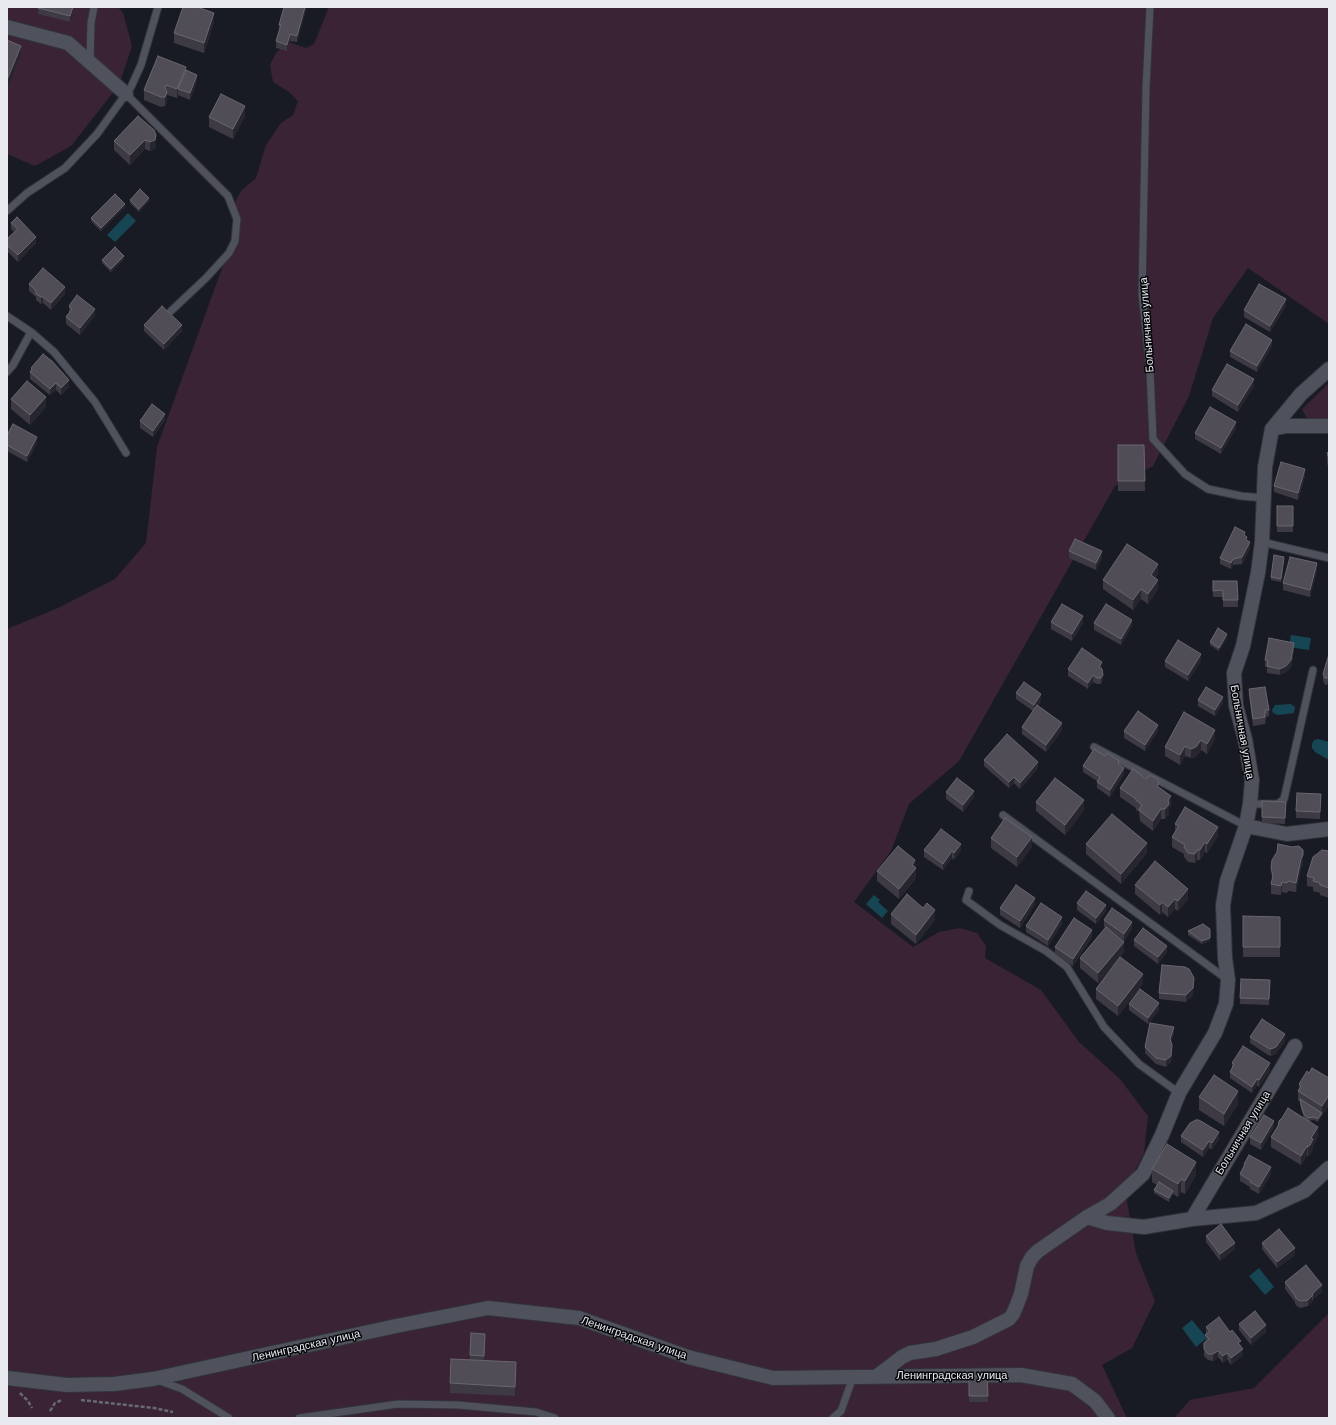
<!DOCTYPE html>
<meta charset="utf-8">
<style>
body{margin:0}
#map{position:relative;width:1336px;height:1425px;overflow:hidden;background:#191b24;font-family:"Work Sans",sans-serif}
canvas{display:block}
.frame{position:absolute;inset:0;border:8px solid #e8eaf0;pointer-events:none}
</style>
<div id="map">
<canvas width="1336" height="1425"></canvas>
<div class="frame"></div>
</div>
<script>
const context = document.querySelector('canvas').getContext('2d');
context.lineJoin = 'round';
function paint(path, color) { context.fillStyle = color; context.fill(path, 'evenodd'); }
const toPath = rows => new Path2D(rows.map(r => 'M' + r).join(''));
function trace(path, color, width, dash) { context.strokeStyle = color; context.lineWidth = width; context.lineCap = dash ? 'butt' : 'round'; context.setLineDash(dash || []); context.stroke(path); }
function label(font, color, halo, rows, align = 'center') {
  context.font = font + ' "Work Sans",sans-serif'; context.lineWidth = 3; context.setLineDash([]); context.textBaseline = 'middle'; context.strokeStyle = halo; context.fillStyle = color; for (const [text, x, y, turn = 0] of rows) {
    context.save(); context.translate(x, y); context.rotate((+turn || 0) * Math.PI / 180); context.textAlign = isNaN(turn) ? turn : align; if (halo) context.strokeText(text, 0, 0); context.fillText(text, 0, 0); context.restore();
  }
}
const green = toPath([
 [7,7,118,7,123,13,132,46,119,85,71,146,35,166,7,154],
 [329,7,1329,7,1329,324,1248,268,1213,318,1189,396,1153,466,1115,486,959,761,909,804,891,851,854,902,913,947,939,932,960,928,977,933,986,946,985,958,1041,990,1079,1042,1120,1079,1148,1116,1144,1153,1125,1190,1136,1253,1155,1301,1132,1348,1102,1365,1127,1418,7,1418,7,629,58,608,115,579,146,543,157,447,229,249,236,200,242,190,256,178,266,145,281,123,293,115,298,101,289,92,273,82,270,65,276,53,288,42,306,48,314,44],
 [1329,383,1329,422,1308,421,1302,409],
 [1329,1313,1329,1418,1174,1418,1190,1400,1254,1388]
]);
const water = toPath([
 [128,213,136,221,115,242,107,235],
 [1291,635,1311,638,1309,650,1289,647],
 [1291,704,1295,707,1294,713,1278,715,1273,713,1272,710,1275,705],
 [1318,739,1329,742,1329,760,1315,752,1312,748,1312,744,1314,740],
 [874,895,880,900,878,902,888,911,882,918,866,904],
 [1259,1268,1274,1287,1265,1295,1249,1276],
 [1192,1320,1207,1338,1196,1347,1182,1328]
]);
const path = toPath([
 [20,1393,28,1401,32,1408],
 [81,1400,154,1408,173,1412],
 [50,1411,55,1403,62,1400]
]);
const lane = toPath([
 [1150,7,1146,88,1142,294,1150,371,1153,439,1185,474,1208,489,1241,496,1264,498],
 [90,62,91,23,94,7],
 [126,94,228,196,237,219,235,241,229,253,206,278,171,311],
 [7,211,27,193,65,168,97,134,131,87,141,65,158,7],
 [7,316,31,332,13,365,7,372],
 [31,332,54,352,95,402,126,453],
 [1262,542,1329,558],
 [1094,747,1246,826],
 [1250,804,1278,804,1284,799,1313,670],
 [1003,815,1228,980],
 [969,891,966,900,1000,925,1046,951,1067,967,1104,1027,1139,1064,1179,1093],
 [157,1380,182,1389,229,1418],
 [299,1418,398,1404,458,1405,536,1412,555,1418],
 [833,1418,841,1411,853,1377]
]);
const street = toPath([
 [7,27,68,43,126,94],
 [1272,429,1286,426,1329,426],
 [1246,826,1287,834,1329,829],
 [1087,1217,1107,1223,1144,1227,1192,1219,1256,1213,1304,1191,1329,1168],
 [1192,1219,1295,1046],
 [877,1376,902,1357,910,1353,936,1349,973,1337,1009,1319,1013,1314,1016,1307,1021,1294,1027,1266,1032,1257,1038,1251,1087,1217,1110,1204,1143,1174,1162,1135,1179,1093,1215,1033,1226,1004,1228,980,1225,958,1223,905,1227,881,1246,826,1250,804,1252,780,1245,739,1236,706,1234,673,1243,646,1258,573,1262,542,1265,467,1272,429,1301,394,1329,369],
 [7,1378,67,1385,114,1384,153,1379,396,1326,488,1308,579,1318,688,1357,773,1378,1021,1375,1072,1384,1095,1401,1108,1418]
]);
const wall = toPath([
 [38,7,74,7,70,22,38,14],
 [284,7,307,7,297,42,290,41,287,51,276,48,276,41,279,31,279,25],
 [214,22,204,53,174,43,174,33],
 [186,70,197,81,190,100,178,95,177,98,167,95,167,102,165,106,161,107,144,100,144,90],
 [138,116,156,145,155,149,150,151,145,149,130,165,114,150,114,141],
 [245,116,233,139,209,127,209,117],
 [130,200,149,201,139,212,130,203],
 [125,207,101,231,91,221,91,218],
 [11,223,36,243,18,262,7,251,7,239,14,232,11,229],
 [124,259,111,272,102,263,102,260],
 [29,284,65,294,51,310,43,303,41,304,36,300,36,297,29,291],
 [69,306,95,315,80,335,66,324,66,317,69,313],
 [1286,306,1270,332,1244,317,1244,310],
 [144,325,182,331,164,350,144,331],
 [1272,346,1257,372,1230,357,1230,351],
 [31,368,69,387,61,395,56,390,50,395,30,379,30,372,31,370],
 [1254,386,1238,412,1212,396,1212,390],
 [11,399,46,407,30,425,11,409],
 [165,420,153,437,140,428,140,421],
 [1236,428,1221,454,1195,439,1195,433],
 [7,435,37,443,27,462,7,451],
 [1118,445,1144,445,1145,491,1118,491],
 [1329,451,1329,469,1327,463,1327,453],
 [1305,476,1298,500,1274,492,1274,486],
 [1277,506,1293,506,1293,532,1277,532],
 [1245,536,1250,548,1242,564,1233,565,1231,569,1220,564,1220,558],
 [1069,551,1102,558,1096,570,1069,558],
 [1284,560,1281,582,1271,580,1271,577],
 [1317,570,1310,597,1283,590,1283,583],
 [1158,574,1155,578,1158,589,1148,604,1141,599,1133,610,1103,589,1103,580],
 [1213,581,1237,581,1238,607,1223,607,1223,597,1213,597],
 [1051,622,1083,623,1072,641,1051,629],
 [1094,623,1132,626,1121,645,1094,630],
 [1227,637,1219,651,1210,645,1210,642],
 [1294,650,1291,667,1286,672,1280,675,1267,673,1267,667,1265,667,1265,660],
 [1329,654,1329,684,1325,685,1323,680,1323,674],
 [1165,661,1201,661,1188,681,1165,667],
 [1102,668,1103,681,1101,684,1097,684,1093,682,1088,689,1068,676,1068,669],
 [1249,689,1269,710,1269,716,1266,717,1265,724,1253,726,1249,696],
 [1016,693,1041,701,1038,706,1062,730,1046,752,1022,734,1022,727,1033,711,1016,699],
 [1198,700,1223,703,1215,716,1198,706],
 [1184,712,1215,739,1207,754,1201,750,1196,757,1191,758,1185,756,1180,765,1165,756,1165,747],
 [1124,731,1158,731,1145,751,1124,738],
 [984,760,1038,768,1020,789,1014,783,1009,788,984,766],
 [1119,765,1124,774,1110,797,1097,788,1097,781,1083,772,1083,766],
 [1159,787,1171,805,1169,808,1169,814,1165,819,1161,819,1153,831,1140,821,1139,812,1136,810,1136,808,1120,797,1120,788],
 [946,792,974,797,963,812,946,799],
 [1321,794,1320,819,1296,818,1296,811],
 [1262,801,1286,802,1285,824,1262,823],
 [1036,802,1084,810,1065,835,1036,811],
 [1175,824,1218,836,1207,853,1205,852,1200,860,1197,860,1195,863,1188,862,1184,857,1184,854,1172,847,1172,837,1175,831],
 [991,838,1032,847,1017,867,991,848],
 [1086,844,1147,853,1121,884,1086,854],
 [924,850,961,850,954,860,952,858,943,870,924,857],
 [1329,851,1329,898,1320,895,1320,893,1313,891,1313,887,1307,886,1307,876],
 [915,860,916,878,899,899,877,881,877,871],
 [1303,864,1301,868,1296,892,1288,891,1287,893,1282,892,1281,895,1271,894,1271,884,1272,880,1271,868],
 [1135,885,1188,899,1178,911,1175,909,1168,917,1162,912,1160,915,1135,894],
 [1077,903,1106,911,1096,924,1077,910],
 [1035,904,1020,928,1000,915,1000,908],
 [923,908,935,920,916,944,891,924,891,914],
 [1243,916,1280,917,1280,957,1243,957],
 [1104,920,1132,929,1124,941,1111,931,1124,952,1098,983,1080,968,1080,958,1105,928,1104,926],
 [1062,924,1048,946,1026,932,1026,926],
 [1188,931,1210,941,1202,944,1188,935],
 [1092,937,1073,966,1055,954,1055,947],
 [1134,940,1167,952,1158,964,1134,946],
 [1241,979,1270,980,1269,1005,1240,1004],
 [1143,983,1118,1016,1096,999,1096,989],
 [1194,984,1193,995,1186,1002,1159,999,1159,993],
 [1129,1004,1159,1010,1148,1024,1129,1010],
 [1174,1033,1171,1042,1172,1051,1171,1062,1166,1067,1156,1064,1145,1053,1145,1047],
 [1250,1037,1285,1041,1276,1054,1271,1056,1268,1055,1250,1043],
 [1232,1063,1270,1070,1259,1087,1257,1085,1252,1093,1230,1078,1230,1072,1232,1068],
 [1309,1073,1329,1078,1329,1105,1318,1122,1314,1120,1309,1121,1318,1136,1313,1146,1313,1149,1310,1155,1308,1156,1307,1156,1301,1165,1271,1147,1271,1137,1304,1118,1301,1109,1300,1102,1298,1100,1298,1091,1299,1089,1299,1084],
 [1199,1097,1238,1104,1224,1126,1199,1110],
 [1274,1127,1261,1150,1250,1144,1250,1137],
 [1181,1136,1219,1139,1212,1149,1209,1148,1203,1157,1181,1142],
 [1244,1164,1271,1174,1259,1194,1250,1189,1250,1187,1240,1181,1240,1174,1244,1167],
 [1152,1169,1196,1175,1185,1194,1181,1192,1178,1197,1173,1194,1169,1202,1154,1193,1154,1190,1157,1185,1152,1182],
 [1206,1236,1235,1249,1220,1261,1206,1242],
 [1262,1243,1295,1255,1277,1268,1262,1249],
 [1285,1282,1322,1292,1313,1299,1312,1302,1308,1306,1301,1308,1298,1307,1295,1304,1295,1302,1285,1289],
 [1239,1324,1266,1332,1251,1345,1239,1330],
 [1206,1327,1241,1345,1243,1355,1231,1365,1227,1359,1223,1363,1218,1357,1213,1361,1208,1360,1204,1356,1204,1343,1206,1342,1205,1335,1206,1334],
 [485,1340,484,1360,516,1372,515,1396,450,1393,450,1383,470,1360,470,1355],
 [969,1376,988,1396,988,1402,969,1402]
]);
const shadedWall = toPath([
 [73,7,74,7,70,22,70,16],
 [305,7,307,7,297,42,297,36],
 [214,13,214,22,204,53,204,43],
 [290,34,290,41,287,51,287,45],
 [21,46,21,55,7,89,7,80],
 [186,67,186,77,178,89,178,95,177,98,177,89],
 [197,75,197,81,190,100,190,93],
 [166,85,167,102,165,106,165,88],
 [245,106,245,116,233,139,233,129],
 [156,135,156,145,155,149,150,151,150,142],
 [145,140,145,149,130,165,130,155],
 [149,198,149,201,139,212,139,209],
 [125,204,125,207,101,231,101,228],
 [36,237,36,243,18,262,18,255],
 [124,256,124,259,111,272,111,269],
 [65,287,65,294,51,310,51,303],
 [41,297,43,297,43,303,41,304],
 [1286,299,1286,306,1270,332,1270,326],
 [95,309,95,315,80,335,80,328],
 [182,325,182,331,164,350,164,344],
 [1272,340,1272,346,1257,372,1257,366],
 [1254,379,1254,386,1238,412,1238,405],
 [69,380,69,387,61,395,61,388],
 [56,383,56,390,50,395,50,389],
 [46,397,46,407,30,425,30,415],
 [165,414,165,420,153,437,153,431],
 [1236,422,1236,428,1221,454,1221,448],
 [37,437,37,443,27,462,27,456],
 [1305,469,1305,476,1298,500,1298,493],
 [1250,542,1250,548,1242,564,1242,557],
 [1102,551,1102,558,1096,570,1096,563],
 [1233,559,1233,565,1231,569,1231,563],
 [1317,563,1317,570,1310,597,1310,590],
 [1158,564,1158,574,1151,584,1151,575],
 [1158,580,1158,589,1148,604,1148,594],
 [8,587,8,593,7,595,7,588],
 [1141,589,1141,599,1133,610,1133,600],
 [1083,616,1083,623,1072,641,1072,634],
 [1132,620,1132,626,1121,645,1121,639],
 [1227,634,1227,637,1219,651,1219,648],
 [1294,643,1294,650,1291,667,1286,672,1280,675,1280,669],
 [1201,654,1201,661,1188,681,1188,675],
 [1102,662,1102,668,1099,673,1099,667],
 [1093,675,1093,682,1088,689,1088,683],
 [1103,675,1103,681,1101,684,1101,678],
 [1041,694,1041,701,1034,712,1034,705],
 [1223,697,1223,703,1215,716,1215,710],
 [1062,723,1062,730,1046,752,1046,745],
 [1158,725,1158,731,1145,751,1145,745],
 [1215,730,1215,739,1207,754,1207,744],
 [1201,740,1201,750,1196,757,1191,758,1191,749],
 [1185,746,1185,756,1180,765,1180,755],
 [1038,762,1038,768,1020,789,1020,783],
 [1124,768,1124,774,1110,797,1110,790],
 [1014,777,1014,783,1009,788,1009,782],
 [974,791,974,797,963,812,963,805],
 [1171,796,1171,805,1169,808,1169,814,1165,819,1165,809,1168,800],
 [1084,800,1084,810,1065,835,1065,825],
 [1161,809,1161,819,1153,831,1153,821],
 [1218,827,1218,836,1207,853,1207,844],
 [1032,837,1032,847,1017,867,1017,857],
 [1205,842,1205,852,1200,860,1200,850],
 [1147,843,1147,853,1121,884,1121,874],
 [961,844,961,850,954,860,954,853],
 [1197,850,1197,860,1195,863,1195,854],
 [952,851,952,858,943,870,943,864],
 [1303,855,1303,864,1301,868,1296,892,1296,883,1301,859],
 [915,860,916,878,899,899,899,889,912,865],
 [1282,882,1282,892,1281,895,1281,886],
 [1188,889,1188,899,1178,911,1178,901],
 [1035,898,1035,904,1020,928,1020,921],
 [1175,899,1175,909,1168,917,1168,907],
 [1162,902,1162,912,1160,915,1160,905],
 [1106,905,1106,911,1096,924,1096,918],
 [935,910,935,920,916,944,916,935],
 [1062,917,1062,924,1048,946,1048,940],
 [1132,922,1132,929,1124,941,1124,934],
 [1210,929,1210,941,1202,944,1202,941],
 [1092,930,1092,937,1073,966,1073,959],
 [1124,942,1124,952,1098,983,1098,973],
 [1167,946,1167,952,1158,964,1158,957],
 [1143,974,1143,983,1118,1016,1118,1006],
 [1194,978,1194,984,1193,995,1186,1002,1186,995],
 [1159,1003,1159,1010,1148,1024,1148,1018],
 [1174,1027,1174,1033,1170,1045,1170,1039],
 [1285,1034,1285,1041,1276,1054,1271,1056,1271,1049],
 [1172,1045,1171,1062,1166,1067,1166,1060],
 [1270,1063,1270,1070,1259,1087,1259,1080],
 [1257,1079,1257,1085,1252,1093,1252,1087],
 [1238,1091,1238,1104,1224,1126,1224,1114],
 [1329,1095,1329,1105,1318,1122,1318,1119,1322,1113,1322,1106],
 [1274,1121,1274,1127,1261,1150,1261,1143],
 [1318,1127,1318,1136,1313,1146,1313,1149,1310,1155,1308,1156,1308,1147,1311,1138],
 [1219,1132,1219,1139,1212,1149,1212,1143],
 [1209,1141,1209,1148,1203,1157,1203,1150],
 [1307,1146,1307,1156,1301,1165,1301,1156],
 [1196,1162,1196,1175,1185,1194,1185,1181],
 [1271,1167,1271,1174,1259,1194,1259,1187],
 [1181,1179,1181,1192,1178,1197,1178,1184],
 [1173,1191,1173,1194,1169,1202,1169,1198],
 [1235,1243,1235,1249,1220,1261,1220,1254],
 [1295,1248,1295,1255,1277,1268,1277,1262],
 [1322,1285,1322,1292,1313,1299,1313,1293],
 [1312,1296,1312,1302,1308,1306,1308,1300],
 [1266,1325,1266,1332,1251,1345,1251,1338],
 [1243,1349,1243,1355,1231,1365,1231,1358],
 [1218,1351,1218,1357,1213,1361,1213,1354],
 [1227,1353,1227,1359,1223,1363,1223,1356],
 [516,1362,516,1372,515,1396,515,1387]
]);
const building = toPath([
 [38,7,73,7,70,16,38,8,38,7],
 [183,7,197,7,214,13,204,43,174,33,183,7],
 [284,7,305,7,297,36,290,34,287,45,276,41,281,25,279,25,284,7],
 [7,40,21,46,7,80,7,40],
 [158,56,186,67,177,89,166,85,165,88,167,92,165,97,161,97,144,90,158,56],
 [186,70,197,75,190,93,178,89,186,70],
 [221,94,245,106,233,129,209,117,221,94],
 [138,116,154,130,156,135,155,140,150,142,145,140,130,155,114,141,138,116],
 [140,189,149,198,139,209,130,200,140,189],
 [115,194,125,204,101,228,91,218,115,194],
 [17,217,36,237,18,255,7,245,7,239,18,229,11,223,17,217],
 [115,247,124,256,111,269,102,260,115,247],
 [43,268,65,287,51,303,43,297,41,297,36,294,36,291,29,284,43,268],
 [1259,284,1286,299,1270,326,1244,310,1259,284],
 [77,295,95,309,80,328,66,317,72,309,69,306,77,295],
 [162,306,182,325,164,344,144,325,162,306],
 [1246,324,1272,340,1257,366,1230,351,1246,324],
 [43,354,52,361,69,380,61,388,56,383,50,389,30,372,32,369,31,368,43,354],
 [1227,364,1254,379,1238,405,1212,390,1227,364],
 [27,381,46,397,30,415,11,399,27,381],
 [152,404,165,414,153,431,140,421,152,404],
 [1210,407,1236,422,1221,448,1195,433,1210,407],
 [13,424,37,437,27,456,7,445,7,435,13,424],
 [1118,445,1144,445,1145,481,1118,481,1118,445],
 [1329,451,1329,459,1327,453,1329,451],
 [1281,462,1305,469,1298,493,1274,486,1281,462],
 [1277,506,1293,506,1293,526,1277,526,1277,506],
 [1235,527,1245,532,1244,535,1247,537,1246,540,1250,542,1242,557,1233,559,1231,563,1220,558,1235,527],
 [1075,539,1102,551,1096,563,1069,551,1075,539],
 [1127,544,1158,564,1151,575,1158,580,1148,594,1141,589,1133,600,1103,580,1127,544],
 [1274,555,1284,557,1281,579,1271,577,1274,555],
 [1290,557,1317,563,1310,590,1283,583,1290,557],
 [1213,581,1237,581,1238,600,1223,600,1223,590,1213,591,1213,581],
 [1062,604,1083,616,1072,634,1051,622,1062,604],
 [1106,604,1132,620,1121,639,1094,623,1106,604],
 [1218,628,1227,634,1219,648,1210,642,1218,628],
 [1269,638,1294,643,1291,660,1286,666,1280,669,1267,666,1268,661,1265,660,1269,638],
 [1178,640,1201,654,1188,675,1165,661,1178,640],
 [1082,648,1102,662,1099,667,1102,669,1103,675,1101,678,1097,678,1093,675,1088,683,1068,669,1082,648],
 [1329,654,1329,678,1325,678,1323,674,1329,654],
 [1024,682,1041,694,1034,705,1016,693,1024,682],
 [1206,687,1223,697,1215,710,1198,700,1206,687],
 [1265,687,1269,710,1265,710,1266,713,1264,713,1265,717,1253,719,1249,689,1265,687],
 [1037,705,1062,723,1046,745,1022,727,1037,705],
 [1138,711,1158,725,1145,745,1124,731,1138,711],
 [1184,712,1215,730,1207,744,1201,740,1196,747,1191,749,1185,746,1180,755,1165,747,1184,712],
 [1007,734,1038,762,1020,783,1014,777,1009,782,984,760,1007,734],
 [1094,749,1105,756,1107,753,1119,761,1118,764,1124,768,1110,790,1097,782,1100,777,1083,766,1094,749],
 [1133,769,1146,779,1148,776,1152,776,1157,779,1159,783,1157,786,1171,796,1168,800,1169,804,1165,809,1161,809,1153,821,1140,811,1139,809,1142,805,1136,800,1136,799,1120,788,1133,769],
 [957,778,974,791,963,805,946,792,957,778],
 [1055,778,1084,800,1065,825,1036,802,1055,778],
 [1297,793,1321,794,1320,812,1296,811,1297,793],
 [1262,801,1286,802,1285,818,1262,817,1262,801],
 [1185,807,1218,827,1207,844,1205,842,1200,850,1197,850,1195,854,1188,853,1184,847,1185,845,1172,837,1179,826,1175,824,1185,807],
 [1112,814,1147,843,1121,874,1086,844,1112,814],
 [1005,818,1032,837,1017,857,991,838,1005,818],
 [941,829,961,844,954,853,952,851,943,864,924,850,941,829],
 [1278,844,1292,847,1299,846,1303,850,1303,855,1301,859,1296,883,1288,881,1287,883,1282,882,1281,886,1271,884,1273,876,1271,868,1272,860,1277,852,1278,844],
 [898,846,915,860,912,865,916,868,899,889,877,871,898,846],
 [1322,850,1329,851,1328,855,1329,856,1329,888,1320,885,1320,883,1313,881,1314,878,1307,876,1313,857,1322,850],
 [1155,861,1188,889,1178,901,1175,899,1168,907,1162,902,1160,905,1135,885,1155,861],
 [1016,885,1035,898,1020,921,1000,908,1016,885],
 [1086,891,1106,905,1096,918,1077,903,1086,891],
 [907,894,923,908,927,903,935,910,916,935,891,914,907,894],
 [1041,903,1062,917,1048,940,1026,926,1041,903],
 [1112,908,1132,922,1124,934,1104,920,1112,908],
 [1243,916,1280,917,1280,947,1243,947,1243,916],
 [1074,918,1092,930,1073,959,1055,947,1074,918],
 [1203,924,1210,929,1210,938,1202,941,1188,931,1203,924],
 [1106,927,1124,942,1098,973,1080,958,1106,927],
 [1143,928,1167,946,1158,957,1134,940,1143,928],
 [1120,957,1143,974,1118,1006,1096,989,1120,957],
 [1162,965,1185,967,1189,969,1194,978,1193,988,1186,995,1159,993,1162,965],
 [1241,979,1270,980,1269,999,1240,998,1241,979],
 [1140,989,1159,1003,1148,1018,1129,1004,1140,989],
 [1262,1019,1285,1034,1276,1047,1271,1049,1268,1048,1250,1037,1262,1019],
 [1150,1023,1174,1027,1170,1039,1172,1045,1171,1056,1166,1060,1156,1058,1145,1047,1150,1023],
 [1243,1046,1270,1063,1259,1080,1257,1079,1252,1087,1230,1072,1234,1064,1232,1063,1243,1046],
 [1312,1068,1329,1078,1329,1095,1322,1106,1298,1091,1301,1086,1299,1084,1307,1071,1309,1073,1312,1068],
 [1214,1075,1238,1091,1224,1114,1199,1097,1214,1075],
 [1300,1099,1322,1113,1318,1119,1314,1117,1307,1118,1304,1114,1301,1105,1300,1099],
 [1288,1108,1318,1127,1311,1138,1313,1139,1310,1145,1308,1147,1307,1146,1301,1156,1271,1137,1278,1126,1279,1121,1282,1118,1288,1108],
 [1264,1115,1274,1121,1261,1143,1250,1137,1264,1115],
 [1196,1120,1199,1120,1219,1132,1212,1143,1209,1141,1203,1150,1181,1136,1190,1123,1196,1120],
 [1167,1144,1196,1162,1185,1181,1181,1179,1178,1184,1152,1169,1167,1144],
 [1249,1155,1271,1167,1259,1187,1250,1182,1251,1181,1240,1174,1245,1164,1244,1164,1249,1155],
 [1159,1182,1173,1191,1169,1198,1154,1190,1159,1182],
 [1221,1224,1235,1243,1220,1254,1206,1236,1221,1224],
 [1279,1229,1295,1248,1277,1262,1262,1243,1279,1229],
 [1306,1265,1322,1285,1313,1293,1312,1296,1308,1300,1301,1301,1298,1300,1295,1297,1296,1297,1285,1282,1306,1265],
 [1255,1311,1266,1325,1251,1338,1239,1324,1255,1311],
 [1219,1317,1230,1332,1232,1330,1241,1341,1238,1343,1243,1349,1231,1358,1227,1353,1223,1356,1218,1351,1213,1354,1208,1354,1204,1349,1204,1343,1209,1339,1205,1335,1210,1331,1206,1327,1219,1317],
 [471,1333,485,1334,484,1356,470,1355,471,1333],
 [451,1359,516,1362,515,1387,450,1383,451,1359],
 [969,1376,987,1376,988,1396,969,1396,969,1376]
]);
const streetNames = [
 ["Больничная улица",1147,325,-94],
 ["Больничная улица",1242,732,80],
 ["Больничная улица",1243,1133,-59],
 ["Ленинградская улица",634,1338,19],
 ["Ленинградская улица",306,1346,-13],
 ["Ленинградская улица",952,1376]
];
paint(green, '#3a2335');
paint(water, '#164653');
trace(lane, '#32343a', 9);
trace(street, '#32343a', 16);
trace(path, '#686a72', 2.5, [4, 2]);
trace(lane, '#4f525c', 7);
trace(street, '#4f525c', 14);
paint(wall, '#3e3a43');
paint(shadedWall, '#27262f');
paint(building, '#504d56');
trace(building, '#68666e', 1);
label('11px', '#e8eaf0', '#050609', streetNames);
</script>
